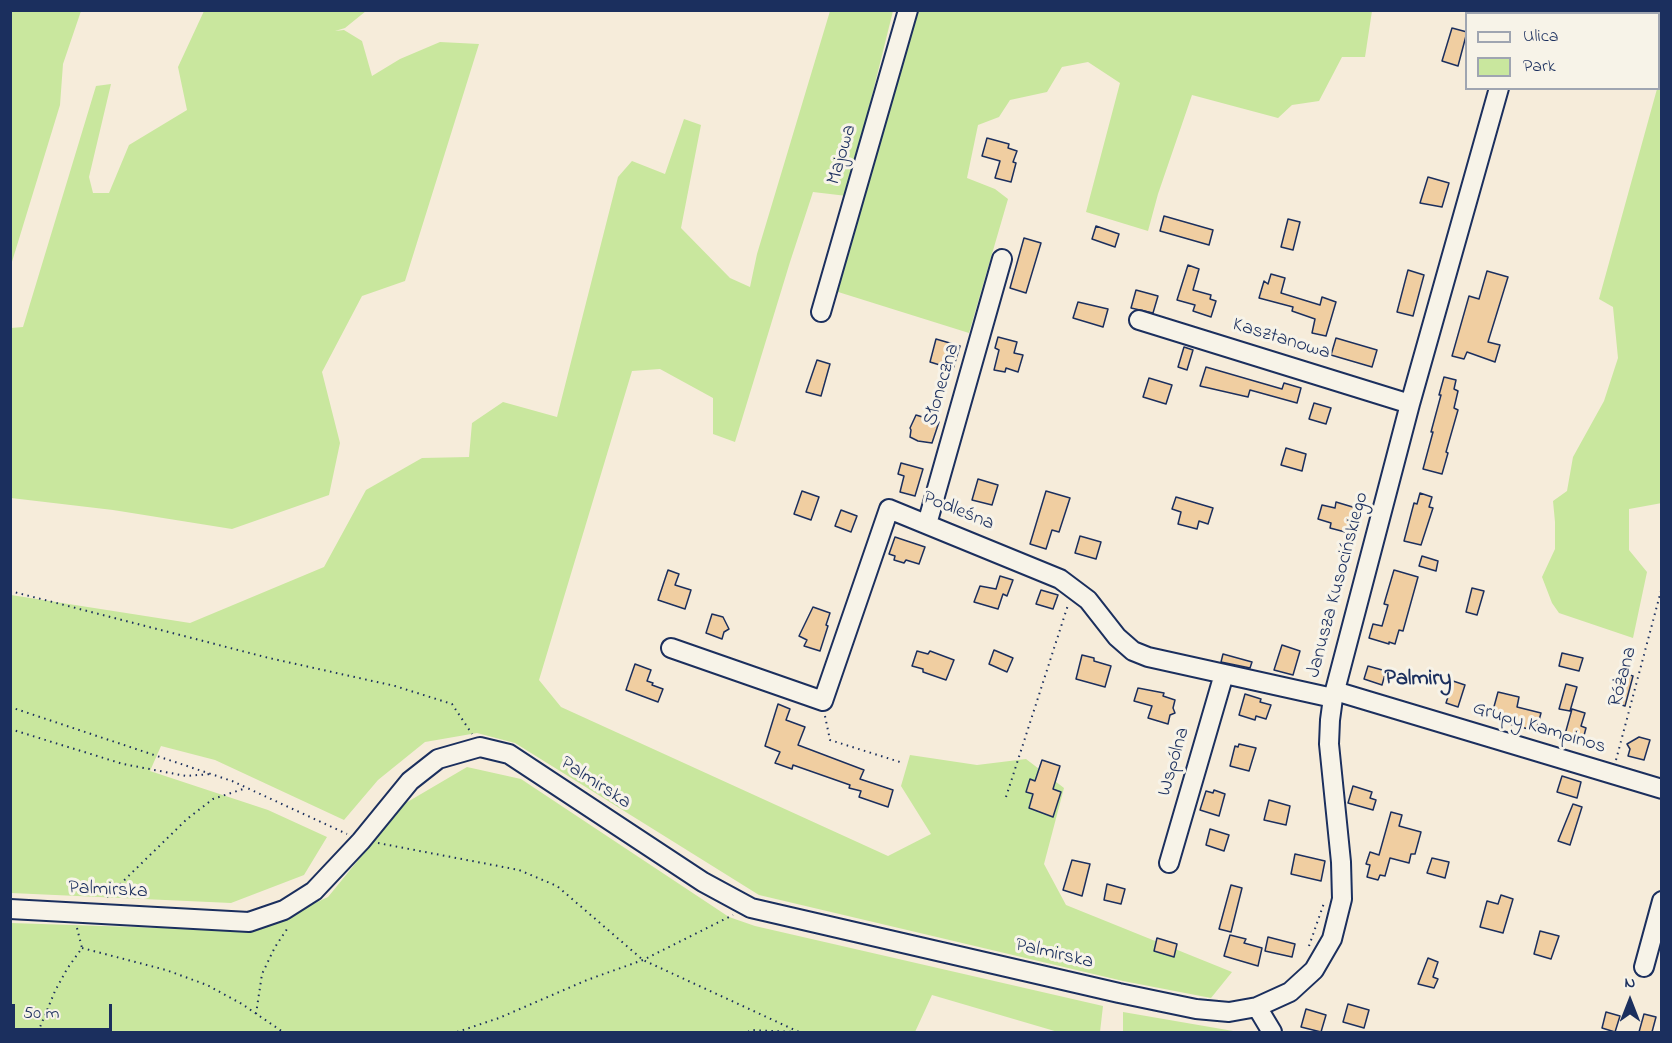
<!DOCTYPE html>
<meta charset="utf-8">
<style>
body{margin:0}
#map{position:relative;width:1672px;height:1043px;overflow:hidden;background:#f6ecda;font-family:"Indie Flower",sans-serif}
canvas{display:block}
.frame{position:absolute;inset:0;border:12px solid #1b2f5e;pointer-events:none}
.legend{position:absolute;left:1465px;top:12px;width:195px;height:78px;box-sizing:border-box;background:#f7f3e8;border:2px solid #9fa5b1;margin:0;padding:8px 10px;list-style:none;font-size:18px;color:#1b2f5e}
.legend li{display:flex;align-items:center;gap:12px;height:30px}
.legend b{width:30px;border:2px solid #9fa5b1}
.north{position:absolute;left:1600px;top:971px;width:60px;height:60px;-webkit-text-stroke:4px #f7f3e8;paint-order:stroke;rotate:0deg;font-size:16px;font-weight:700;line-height:24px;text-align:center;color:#1b2f5e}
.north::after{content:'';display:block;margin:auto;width:21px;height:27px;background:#1b2f5e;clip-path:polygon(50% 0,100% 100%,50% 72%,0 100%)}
.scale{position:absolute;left:12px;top:1004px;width:100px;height:27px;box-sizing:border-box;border:3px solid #1b2f5e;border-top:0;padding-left:8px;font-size:18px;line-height:21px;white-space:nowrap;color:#1b2f5e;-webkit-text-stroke:4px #f7f3e8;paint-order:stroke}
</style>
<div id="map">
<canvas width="1672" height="1043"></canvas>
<div class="frame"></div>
<ul class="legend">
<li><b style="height:8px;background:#f7f3e8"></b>Ulica</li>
<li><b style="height:16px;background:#c9e79e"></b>Park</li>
</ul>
<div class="north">N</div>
<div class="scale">50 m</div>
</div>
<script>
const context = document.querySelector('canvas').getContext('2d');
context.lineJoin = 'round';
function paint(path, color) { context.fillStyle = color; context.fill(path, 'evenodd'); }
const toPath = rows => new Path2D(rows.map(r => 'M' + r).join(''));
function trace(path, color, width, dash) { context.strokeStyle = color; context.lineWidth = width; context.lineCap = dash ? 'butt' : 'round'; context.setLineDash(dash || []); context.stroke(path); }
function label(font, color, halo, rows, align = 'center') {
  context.font = font + ' "Indie Flower",sans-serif'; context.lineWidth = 6; context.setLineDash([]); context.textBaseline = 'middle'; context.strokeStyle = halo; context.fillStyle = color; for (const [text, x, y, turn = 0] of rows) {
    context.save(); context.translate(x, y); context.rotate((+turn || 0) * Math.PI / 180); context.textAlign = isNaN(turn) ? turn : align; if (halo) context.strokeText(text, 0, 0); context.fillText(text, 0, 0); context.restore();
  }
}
const green = toPath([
 [11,10,81,11,63,64,60,105,11,265],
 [204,11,366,11,345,28,335,31,344,30,362,41,372,76,400,59,440,42,479,44,405,281,362,296,322,372,340,443,329,495,232,529,113,510,11,498,11,328,23,327,96,86,111,84,89,177,93,193,109,193,129,145,187,110,178,67],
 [830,11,893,11,847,196,813,192,790,262,735,442,713,434,713,398,660,369,632,371,539,680,561,707,888,856,931,834,901,786,910,755,977,765,1026,759,1064,788,1044,864,1066,905,1232,972,1211,998,1123,981,759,895,515,743,477,733,425,742,378,780,344,820,215,760,161,746,150,771,268,810,327,837,304,875,231,903,11,893,11,595,190,623,324,567,366,490,422,458,469,457,472,423,503,402,557,417,618,177,632,161,665,174,684,119,701,125,681,228,730,278,750,287,757,254],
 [916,11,1372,11,1365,57,1342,57,1319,101,1292,105,1278,118,1192,95,1158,194,1148,231,1086,212,1120,83,1088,62,1062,67,1047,92,1010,100,999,117,978,125,967,178,995,189,1008,199,969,333,835,291],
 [1661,71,1662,503,1629,509,1629,550,1647,572,1633,638,1559,613,1552,603,1542,577,1555,549,1555,522,1553,501,1567,491,1573,457,1604,401,1618,358,1613,307,1599,299,1657,89,1658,88],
 [467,767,521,779,729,917,755,926,1103,1006,1100,1032,1058,1032,932,995,915,1032,11,1032,11,923,255,931,328,897,404,804],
 [1123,1012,1239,1032,1123,1032]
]);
const building = toPath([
 [1452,28,1467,32,1458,66,1442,61,1452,28],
 [987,138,1009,144,1008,148,1017,151,1013,162,1016,163,1011,182,995,178,1000,161,982,156,987,138],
 [1428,177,1449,183,1442,207,1420,203,1428,177],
 [1164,216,1213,230,1209,245,1160,231,1164,216],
 [1288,219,1300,222,1293,250,1281,247,1288,219],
 [1096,226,1119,234,1115,247,1092,239,1096,226],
 [1024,238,1041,243,1026,293,1010,288,1024,238],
 [1188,265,1199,269,1193,290,1211,295,1210,299,1216,301,1211,317,1193,311,1195,305,1177,300,1188,265],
 [1408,270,1424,275,1413,316,1397,312,1408,270],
 [1487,271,1508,277,1488,342,1500,345,1495,362,1467,352,1464,359,1452,356,1469,296,1479,299,1487,271],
 [1271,274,1285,278,1281,293,1320,305,1322,297,1336,302,1326,336,1312,333,1315,319,1292,311,1293,307,1259,298,1264,281,1268,284,1271,274],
 [1136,290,1158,296,1153,313,1131,308,1136,290],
 [1078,302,1108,309,1103,327,1073,318,1078,302],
 [998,337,1017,342,1014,353,1023,355,1018,372,1006,368,1005,372,994,370,999,350,995,348,998,337],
 [1336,338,1377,350,1372,367,1331,355,1336,338],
 [936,339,960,346,953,369,930,362,936,339],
 [1184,347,1193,350,1187,370,1178,367,1184,347],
 [817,360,830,364,821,396,806,392,817,360],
 [1206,367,1282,389,1284,383,1301,388,1297,403,1250,390,1248,397,1200,386,1206,367],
 [1444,377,1456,380,1454,389,1458,391,1454,408,1458,410,1446,452,1448,453,1442,474,1423,469,1433,432,1431,432,1441,395,1439,395,1444,377],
 [1149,378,1172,385,1166,404,1143,397,1149,378],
 [1314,403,1331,408,1326,424,1309,419,1314,403],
 [916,415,939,422,932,443,918,441,910,437,911,430,910,428,916,415],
 [1286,448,1306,454,1302,471,1281,465,1286,448],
 [901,463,923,469,915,496,900,492,904,476,898,474,901,463],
 [978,479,998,485,992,505,972,500,978,479],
 [802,491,819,497,811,520,794,514,802,491],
 [1046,491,1070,498,1059,532,1052,530,1046,549,1030,544,1046,491],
 [1420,493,1432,497,1429,507,1433,508,1421,545,1404,541,1414,503,1417,504,1420,493],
 [1176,497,1213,508,1208,524,1199,521,1197,529,1178,524,1181,512,1172,509,1176,497],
 [1336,502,1356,508,1349,533,1330,528,1331,523,1318,519,1322,505,1335,508,1336,502],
 [841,510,857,516,851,532,835,526,841,510],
 [1080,536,1101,542,1096,559,1075,553,1080,536],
 [895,537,925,547,919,564,906,560,904,563,894,560,895,556,889,554,895,537],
 [1422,556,1438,561,1436,571,1419,566,1422,556],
 [668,570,679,574,675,585,691,590,685,609,658,600,668,570],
 [1394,570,1418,577,1403,631,1399,630,1395,644,1389,642,1389,644,1369,638,1373,624,1382,626,1388,605,1384,604,1394,570],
 [1000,576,1013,580,1007,596,1003,594,998,609,974,602,980,586,996,589,1000,576],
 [1472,588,1484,591,1477,615,1466,612,1472,588],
 [1041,590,1058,595,1053,609,1036,604,1041,590],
 [813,607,830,613,826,625,828,626,820,651,804,646,807,640,799,636,813,607],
 [712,614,723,617,729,629,724,632,722,639,706,633,712,614],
 [1282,645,1300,651,1293,675,1274,670,1282,645],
 [994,650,1013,658,1007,672,989,664,994,650],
 [917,651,928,654,930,651,954,660,946,680,923,672,923,669,912,666,917,651],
 [1562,653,1583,658,1579,671,1559,666,1562,653],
 [1223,654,1252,662,1250,668,1221,662,1223,654],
 [1082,655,1094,658,1094,661,1111,666,1105,687,1076,679,1082,655],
 [635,664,651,670,647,681,653,683,652,685,663,689,658,702,626,690,635,664],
 [1368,666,1386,671,1382,685,1364,679,1368,666],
 [1623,673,1633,676,1625,706,1615,703,1623,673],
 [1453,681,1465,685,1458,707,1446,703,1453,681],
 [1566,684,1577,687,1570,711,1559,709,1566,684],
 [1138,688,1164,693,1163,696,1175,700,1173,708,1175,713,1170,715,1168,724,1148,718,1152,706,1134,701,1138,688],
 [1498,692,1519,697,1517,707,1541,713,1536,731,1498,721,1499,715,1492,714,1498,692],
 [1245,694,1261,699,1260,702,1271,705,1266,719,1256,716,1255,720,1239,715,1245,694],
 [778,704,790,709,786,720,805,727,798,745,864,770,860,779,893,790,888,807,859,797,861,791,849,788,850,785,793,765,792,769,775,763,780,752,765,746,778,704],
 [1572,709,1585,713,1581,726,1586,728,1582,743,1564,738,1572,709],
 [1639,737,1650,740,1644,760,1628,756,1630,749,1627,744,1639,737],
 [1239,744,1256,748,1249,771,1230,766,1235,746,1238,747,1239,744],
 [1042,760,1060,766,1053,789,1061,792,1053,817,1029,808,1033,794,1026,792,1030,779,1035,781,1042,760],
 [1562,776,1581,782,1577,798,1557,792,1562,776],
 [1353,786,1372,792,1370,798,1376,800,1373,810,1348,803,1353,786],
 [1214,790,1225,794,1219,816,1200,810,1206,791,1213,793,1214,790],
 [1269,800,1290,806,1286,825,1264,820,1269,800],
 [1573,804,1582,807,1570,845,1558,841,1573,804],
 [1391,812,1402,815,1399,826,1421,832,1415,854,1411,854,1409,863,1390,858,1385,876,1380,875,1378,880,1367,877,1370,865,1366,864,1370,852,1379,855,1391,812],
 [1210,829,1229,835,1224,851,1206,845,1210,829],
 [1295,854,1325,861,1321,881,1291,874,1295,854],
 [1432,858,1449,862,1445,878,1427,873,1432,858],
 [1072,860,1090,864,1082,896,1063,890,1072,860],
 [1107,884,1125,889,1121,904,1104,900,1107,884],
 [1231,885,1242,888,1231,932,1219,929,1231,885],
 [1501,895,1513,899,1503,933,1480,927,1487,901,1498,904,1501,895],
 [1540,931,1559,936,1551,959,1534,954,1540,931],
 [1230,935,1246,939,1244,943,1262,948,1258,966,1224,956,1230,935],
 [1268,937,1295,944,1292,957,1265,951,1268,937],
 [1157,938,1177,944,1174,957,1154,951,1157,938],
 [1428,958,1438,962,1433,977,1438,979,1434,988,1418,984,1428,958],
 [1348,1004,1369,1010,1364,1028,1343,1022,1348,1004],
 [1306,1009,1326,1015,1321,1032,1301,1027,1306,1009],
 [1606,1012,1620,1016,1615,1032,1602,1028,1606,1012],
 [1644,1014,1656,1017,1652,1032,1639,1032,1644,1014]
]);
const path = toPath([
 [10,591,269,658,395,686,452,704,472,734],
 [10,707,232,781,347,834],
 [825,716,830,740,900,762],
 [10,729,123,764,186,776,211,774],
 [1616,760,1662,587],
 [1006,797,1068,605],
 [378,843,519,870,557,886,643,960,799,1032],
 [107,897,187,819,213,799,246,788],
 [77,928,82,948],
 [1309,946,1324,903],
 [82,948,166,970,207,985,242,1004,283,1032],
 [256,1014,262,974,275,947,289,926],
 [38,1032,55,991,67,969,82,948],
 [457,1032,499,1018,587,980,643,960,733,915],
 [748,1032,751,1030,795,1032]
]);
const minor = toPath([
 [1521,14,1522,10],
 [821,312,908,10],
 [1139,320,1410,404],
 [927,524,1002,259],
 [671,648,823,701,889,509,1060,579,1088,600,1117,637,1133,651,1148,657,1333,698],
 [1335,691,1662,789],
 [1169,863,1224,674],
 [10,909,249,922,284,910,314,891,361,841,410,781,438,759,480,747,509,754,703,882,751,908,1119,993,1196,1009,1229,1012,1257,1007,1290,992,1314,970,1332,939,1342,899,1341,862,1329,744,1330,720,1333,698,1410,404,1499,88],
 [1644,967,1662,901],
 [1257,1007,1272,1032]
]);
const streetNames = [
 ["Majowa",843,155,-74],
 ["Kasztanowa",1281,340,17],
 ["Słoneczna",943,385,-74],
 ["Podleśna",958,512,22],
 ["Janusza Kusocińskiego",1339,585,-75],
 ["Różana",1624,677,-75],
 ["Grupy Kampinos",1539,729,17],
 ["Wspólna",1175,762,-74],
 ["Palmirska",595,784,33],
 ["Palmirska",108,891,3],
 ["Palmirska",1054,955,13]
];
const quarterNames = [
 ["Palmiry",1418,680]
];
paint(green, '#c9e79e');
paint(building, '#f0cea1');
trace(building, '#1b2f5e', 1.5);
trace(minor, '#1b2f5e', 22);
trace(path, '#1b2f5e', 2, [1.5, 4.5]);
trace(minor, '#f7f3e8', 18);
label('20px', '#1b2f5e', '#f7f3e8', streetNames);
label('bold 22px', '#1b2f5e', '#f7f3e8', quarterNames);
</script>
